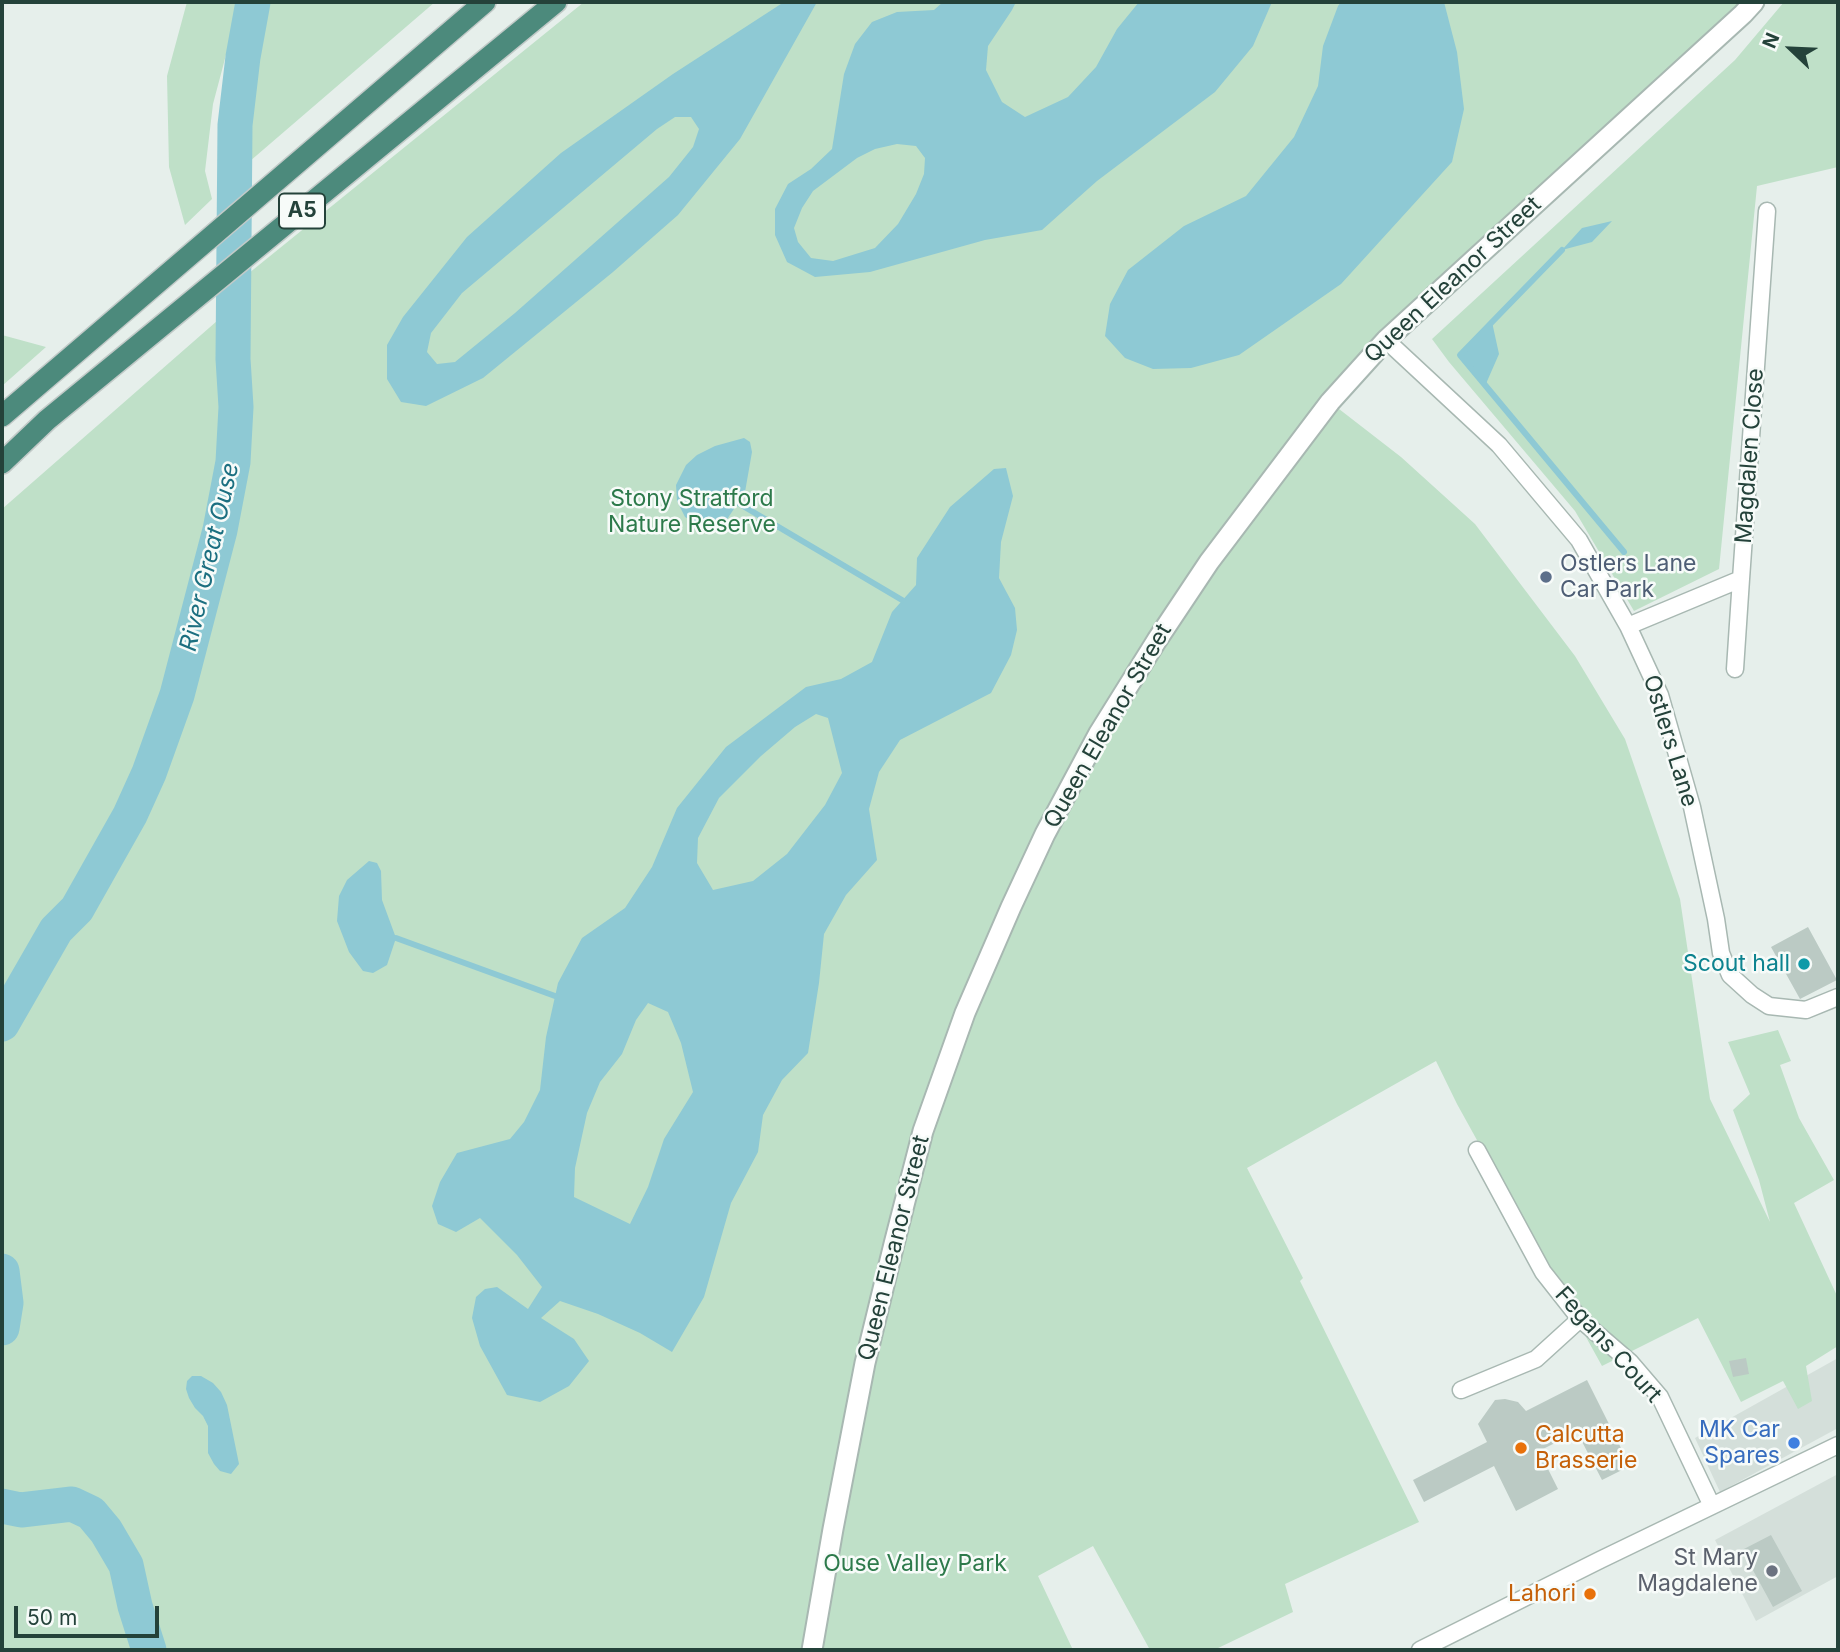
<!DOCTYPE html>
<style>
body{margin:0}
#map{position:relative;width:1840px;height:1652px;overflow:hidden;background:#e6efeb;font-family:Inter,sans-serif}
canvas{display:block}
.frame{position:absolute;inset:0;border:4px solid #24423a;pointer-events:none}
.north{position:absolute;left:1756px;top:14px;width:70px;height:70px;-webkit-text-stroke:5px #f7fbf9;paint-order:stroke;rotate:293deg;font-size:19px;font-weight:700;line-height:28px;text-align:center;color:#24423a}
.north::after{content:'';display:block;margin:auto;width:24px;height:32px;background:#24423a;clip-path:polygon(50% 0,100% 100%,50% 72%,0 100%)}
.scale{position:absolute;left:14px;top:1606px;width:145px;height:32px;box-sizing:border-box;border:4px solid #24423a;border-top:0;padding-left:9px;font-size:21px;line-height:24px;white-space:nowrap;color:#24423a;-webkit-text-stroke:5px #f7fbf9;paint-order:stroke}
</style>
<div id="map">
<canvas width="1840" height="1652"></canvas>
<div class="frame"></div>
<div class="north">N</div>
<div class="scale">50 m</div>
</div>
<script>
const context = document.querySelector('canvas').getContext('2d');
context.lineJoin = 'round';
function paint(path, color) { context.fillStyle = color; context.fill(path, 'evenodd'); }
const toPath = rows => new Path2D(rows.map(r => 'M' + r).join(''));
function trace(path, color, width, dash) { context.strokeStyle = color; context.lineWidth = width; context.lineCap = dash ? 'butt' : 'round'; context.setLineDash(dash || []); context.stroke(path); }
function label(font, color, halo, rows, align = 'center') {
  context.font = font + ' Inter,sans-serif'; context.lineWidth = 5; context.setLineDash([]); context.textBaseline = 'middle'; context.strokeStyle = halo; context.fillStyle = color; for (const [text, x, y, turn = 0] of rows) {
    context.save(); context.translate(x, y); context.rotate((+turn || 0) * Math.PI / 180); context.textAlign = isNaN(turn) ? turn : align; if (halo) context.strokeText(text, 0, 0); context.fillText(text, 0, 0); context.restore();
  }
}
const built = toPath([
 [1838,1358,1838,1428,1720,1492,1695,1438],
 [1838,1474,1838,1576,1756,1621,1715,1540]
]);
const green = toPath([
 [187,2,240,2,213,104,205,171,212,199,185,225,169,167,167,76],
 [268,2,435,2,228,180,231,131],
 [584,2,1754,2,1330,402,1401,457,1475,524,1575,656,1625,739,1680,899,1710,1099,1770,1222,1759,1180,1733,1110,1750,1094,1728,1042,1778,1030,1791,1061,1780,1065,1799,1118,1834,1180,1794,1203,1838,1298,1838,1346,1806,1366,1812,1401,1798,1409,1783,1381,1741,1402,1698,1318,1602,1366,1457,1104,1436,1061,1247,1168,1303,1278,1300,1281,1419,1522,1285,1584,1293,1612,1214,1650,1150,1650,1093,1546,1038,1576,1073,1650,2,1650,2,509,233,307,233,286],
 [1784,2,1838,2,1838,167,1757,186,1719,569,1634,611,1575,511,1449,362,1432,339,1735,60],
 [2,335,46,347,2,386]
]);
const water = toPath([
 [784,2,817,2,740,139,678,215,613,272,483,378,426,406,401,402,387,379,387,345,403,317,467,237,561,153,673,74],
 [675,117,691,117,699,129,693,147,669,177,515,313,455,362,437,364,427,352,431,333,462,293,657,129],
 [943,2,1016,2,1012,10,988,46,986,70,1002,102,1025,117,1068,97,1096,67,1117,29,1139,2,1272,2,1253,46,1215,92,1097,181,1042,230,985,240,870,272,815,277,787,262,775,235,775,209,788,184,811,169,832,149,844,74,855,44,872,22,897,12,934,10],
 [897,144,916,146,925,158,924,174,916,194,898,224,875,248,833,261,811,258,798,242,794,228,802,208,813,191,857,158,875,149],
 [1341,2,1444,2,1457,52,1464,109,1452,162,1341,284,1239,355,1191,368,1153,369,1125,358,1105,336,1110,304,1128,270,1184,226,1246,196,1294,137,1318,86,1323,46,1338,6],
 [1612,221,1592,242,1562,250,1582,228],
 [1492,322,1499,354,1485,386,1460,355],
 [744,438,750,442,752,452,745,492,724,524,715,527,699,525,685,517,677,501,676,485,686,465,697,455,715,446],
 [1006,468,1013,496,1001,542,999,578,1015,608,1017,630,1011,655,991,693,900,740,879,772,869,809,877,860,846,895,824,934,819,983,808,1053,782,1080,763,1115,758,1152,731,1203,704,1297,672,1352,640,1333,598,1314,560,1301,541,1318,574,1339,589,1361,569,1386,540,1402,507,1395,480,1346,472,1318,476,1297,485,1289,497,1287,528,1309,542,1287,517,1255,480,1218,456,1232,438,1224,432,1206,440,1182,457,1153,510,1139,524,1122,540,1090,546,1037,558,983,582,938,625,908,652,867,677,808,726,747,806,687,841,679,872,662,892,612,916,585,917,558,950,507,994,469],
 [816,714,828,718,842,773,825,805,787,854,753,881,713,890,697,863,698,838,719,798,761,756,795,727],
 [648,1003,668,1012,681,1043,693,1092,664,1139,648,1187,630,1224,574,1197,575,1168,587,1113,600,1082,622,1054,636,1020],
 [369,861,377,863,381,871,382,900,396,938,387,965,373,973,363,971,349,952,337,921,339,896,347,880],
 [192,1376,201,1376,213,1383,221,1392,227,1405,239,1464,231,1474,220,1471,214,1464,208,1453,208,1426,203,1416,195,1408,189,1398,186,1389,187,1381]
]);
const stream = toPath([
 [1562,250,1460,355,1624,552],
 [738,503,902,600],
 [396,938,555,996]
]);
const river = toPath([
 [2,1024,56,930,77,909,130,815,149,773,177,695,220,530,233,462,236,407,233,359,235,125,243,57,253,2],
 [2,1271,6,1303,2,1328],
 [2,1506,21,1510,72,1504,91,1513,106,1531,126,1565,135,1606,149,1650]
]);
const building = toPath([
 [1808,927,1837,980,1800,999,1771,947],
 [1746,1358,1749,1374,1733,1377,1729,1361],
 [1587,1380,1630,1466,1602,1480,1577,1432,1539,1451,1558,1489,1516,1511,1494,1466,1424,1502,1413,1480,1487,1442,1478,1424,1495,1400,1505,1399,1518,1402,1526,1411],
 [1771,1535,1802,1591,1773,1607,1742,1550]
]);
const minor = toPath([
 [1386,340,1499,445,1579,540,1628,626,1660,695,1692,807,1716,919,1721,953,1730,975,1752,995,1769,1006,1806,1010,1838,997],
 [1628,626,1741,579,1767,211],
 [1735,669,1741,579],
 [1477,1150,1543,1272,1580,1319,1630,1362,1660,1397,1712,1506],
 [1461,1390,1536,1359,1580,1319],
 [1420,1650,1600,1560,1838,1445]
]);
const tertiary = toPath([
 [812,1650,833,1529,865,1363,894,1244,923,1131,965,1013,1011,907,1045,834,1099,733,1157,640,1209,562,1330,402,1386,340,1743,14,1754,2]
]);
const trunk = toPath([
 [2,416,485,2],
 [2,463,47,420,556,2]
]);
const markers = [
 [1546,577,7,"#5c6f8a"],
 [1804,964,7,"#0f9aa8"],
 [1794,1443,7,"#3f7fe0"],
 [1521,1448,7,"#e8710a"],
 [1772,1571,7,"#6b7280"],
 [1590,1594,7,"#e8710a"]
];
const shields = [
 [302,211,46]
];
const shieldNames = [
 ["A5",302,211]
];
const streetNames = [
 ["Queen Eleanor Street",1453,280,-43],
 ["Magdalen Close",1750,456,-86],
 ["Queen Eleanor Street",1108,726,-60],
 ["Ostlers Lane",1670,741,73],
 ["Queen Eleanor Street",894,1248,-76],
 ["Fegans Court",1608,1345,48]
];
const parkNames = [
 ["Stony Stratford",692,499],
 ["Nature Reserve",692,525],
 ["Ouse Valley Park",915,1564]
];
const serviceNames = [
 ["Ostlers Lane",1560,564],
 ["Car Park",1560,590]
];
const cultureNames = [
 ["Scout hall",1790,964]
];
const shopNames = [
 ["MK Car",1780,1430],
 ["Spares",1780,1456]
];
const foodNames = [
 ["Calcutta",1535,1435],
 ["Brasserie",1535,1461],
 ["Lahori",1576,1594,"right"]
];
const worshipNames = [
 ["St Mary",1758,1558],
 ["Magdalene",1758,1584]
];
const waterNames = [
 ["River Great Ouse",210,557,-77]
];
paint(built, '#d4dfda');
paint(green, '#bfe0c8');
paint(water, '#8ec9d4');
trace(stream, '#8ec9d4', 6);
trace(river, '#8ec9d4', 35);
paint(building, '#bbcac4');
trace(minor, '#a8b8b2', 19);
trace(tertiary, '#a8b8b2', 23);
trace(trunk, '#c2cac8', 24);
trace(minor, '#fff', 16);
trace(tertiary, '#fff', 19);
trace(trunk, '#4c8a7c', 21);
for (const [x, y, r, color] of markers) { const dot = new Path2D(); dot.arc(x, y, r, 0, 2 * Math.PI); context.fillStyle = color; context.fill(dot); trace(dot, '#f7fbf9', 2.5); }
for (const [x, y, w] of shields) { const box = new Path2D(); box.roundRect(x - w / 2, y - 17.5, w, 35, 5); context.fillStyle = '#f7fbf9'; context.fill(box); trace(box, '#24423a', 2); }
label('bold 21px', '#24423a', null, shieldNames);
label('23px', '#24423a', '#f7fbf9', streetNames);
label('23px', '#2d7a4b', '#f7fbf9', parkNames);
label('23px', '#4e5e75', '#f7fbf9', serviceNames, 'left');
label('23px', '#0d838f', '#f7fbf9', cultureNames, 'right');
label('23px', '#366cbe', '#f7fbf9', shopNames, 'right');
label('23px', '#c56008', '#f7fbf9', foodNames, 'left');
label('23px', '#5b616d', '#f7fbf9', worshipNames, 'right');
label('italic 24px', '#1c6f80', '#f7fbf9', waterNames);
</script>
